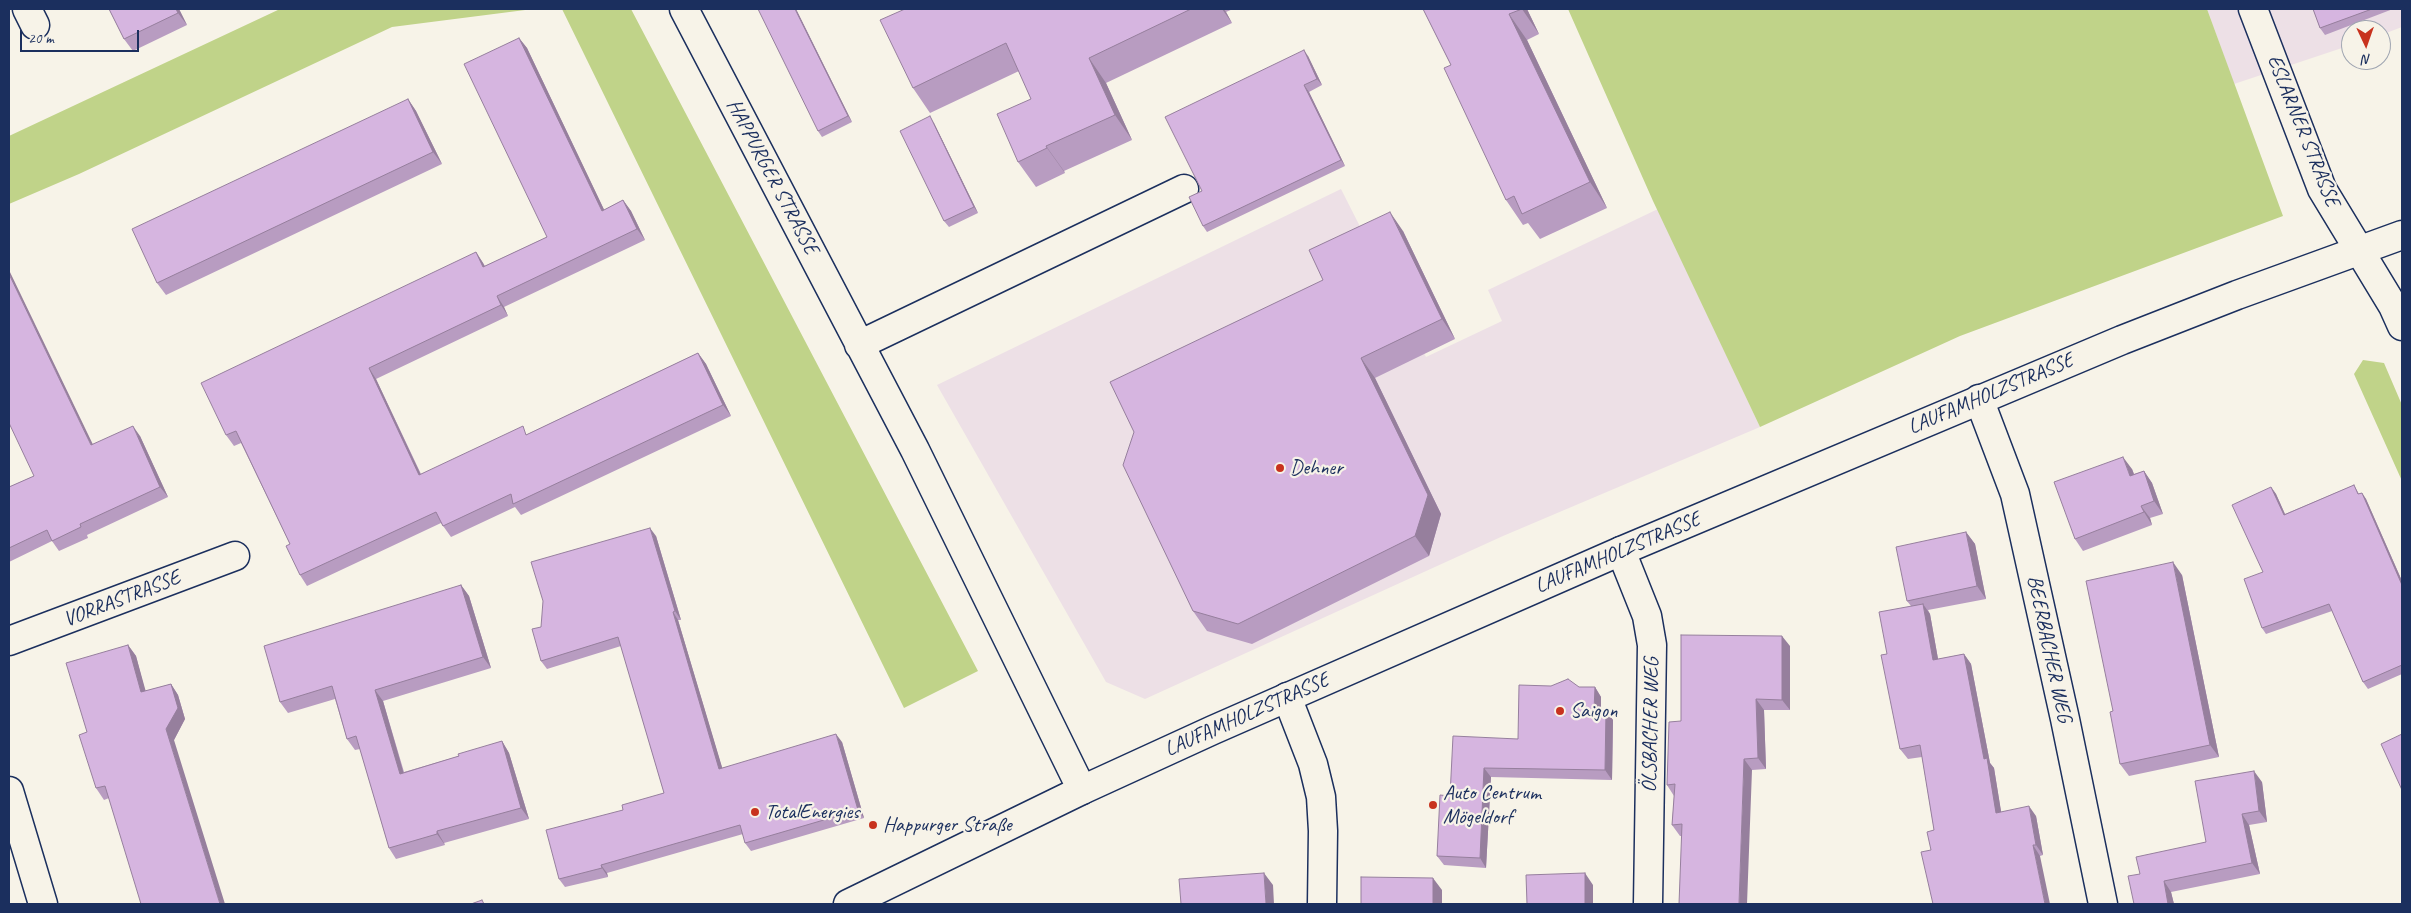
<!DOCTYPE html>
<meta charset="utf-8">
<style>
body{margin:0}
#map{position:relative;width:2411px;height:913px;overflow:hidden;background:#f7f3e8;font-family:Caveat,sans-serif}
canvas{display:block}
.frame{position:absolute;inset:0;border:10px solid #1b2f5e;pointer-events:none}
.north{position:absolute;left:2341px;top:20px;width:50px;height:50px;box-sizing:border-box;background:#f7f3e8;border:1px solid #9fa5b1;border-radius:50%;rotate:177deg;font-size:14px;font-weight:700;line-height:20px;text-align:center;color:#1b2f5e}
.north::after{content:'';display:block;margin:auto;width:18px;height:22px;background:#c8321e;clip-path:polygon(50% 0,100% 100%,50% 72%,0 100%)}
.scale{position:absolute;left:20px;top:30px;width:119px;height:22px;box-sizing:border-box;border:2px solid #1b2f5e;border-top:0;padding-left:6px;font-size:15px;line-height:18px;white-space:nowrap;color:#1b2f5e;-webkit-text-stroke:4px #f7f3e8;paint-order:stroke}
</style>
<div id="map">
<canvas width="2411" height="913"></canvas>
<div class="frame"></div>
<div class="north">N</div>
<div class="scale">20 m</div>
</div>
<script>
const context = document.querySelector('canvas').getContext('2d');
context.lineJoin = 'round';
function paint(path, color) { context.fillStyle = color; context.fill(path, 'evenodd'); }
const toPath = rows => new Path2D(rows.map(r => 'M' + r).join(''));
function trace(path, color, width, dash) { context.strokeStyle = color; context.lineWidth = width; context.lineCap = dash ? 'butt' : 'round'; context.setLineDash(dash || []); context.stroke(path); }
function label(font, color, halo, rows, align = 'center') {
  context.font = font + ' Caveat,sans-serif'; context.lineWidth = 4.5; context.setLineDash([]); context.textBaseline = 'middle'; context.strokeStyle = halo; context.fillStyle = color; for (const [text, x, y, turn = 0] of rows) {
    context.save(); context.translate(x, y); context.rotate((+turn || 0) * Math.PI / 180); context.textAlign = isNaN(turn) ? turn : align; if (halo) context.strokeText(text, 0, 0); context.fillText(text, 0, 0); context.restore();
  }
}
const built = toPath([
 [2207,9,2402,9,2402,27,2381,35,2381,30,2351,30,2351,45,2234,84],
 [1341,189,1426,357,1502,321,1488,290,1658,209,1760,427,1503,536,1145,699,1106,682,937,385]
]);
const green = toPath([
 [280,9,533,9,392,27,79,174,9,204,9,136],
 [562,9,631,9,978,671,904,708],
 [1568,9,2207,9,2283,216,1960,336,1760,427,1653,201],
 [2363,360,2384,363,2402,405,2402,481,2354,374]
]);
const street = toPath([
 [27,9,35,25],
 [684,9,915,450,1082,790],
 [2253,9,2322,189,2393,306,2402,326],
 [859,345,1184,189],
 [1979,399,2015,494,2065,719,2103,904],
 [1621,551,1647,616,1652,645,1648,904],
 [9,641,235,556],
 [1287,697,1313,764,1321,797,1323,831,1322,904],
 [9,791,43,904]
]);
const secondary = toPath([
 [848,904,1082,790,1213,730,1621,551,2122,340,2237,295,2402,235]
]);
const wall = toPath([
 [109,9,179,9,187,25,133,51,124,39],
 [796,9,852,122,822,137,818,131],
 [905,9,1233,9,1226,12,1232,23,1106,83,1132,140,1064,171,1065,173,1036,187,1018,162,1031,99,1019,71,930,113,913,88],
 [1423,9,1527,9,1539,34,1527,40,1607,208,1540,239,1528,223,1523,225,1506,200,1451,65],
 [2313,9,2393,9,2325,35,2320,28],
 [519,38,527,48,604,210,623,200,631,211,645,240,504,307,508,316,376,379,421,474,528,434,698,353,706,364,731,416,521,515,515,507,451,537,441,523,307,586,300,575,290,544,241,443,234,446,226,435,476,252,485,266,547,237],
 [1308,56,1322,85,1309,92,1345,166,1207,232,1203,226],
 [408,99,416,111,442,164,166,295,157,283],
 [934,123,978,213,949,227,944,221],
 [1403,231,1455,339,1375,378,1441,514,1429,556,1252,644,1207,631,1193,611,1323,280],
 [140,436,168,497,87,535,88,538,59,551,52,541,9,562,9,487,34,476,93,444],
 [2132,469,2134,474,2144,471,2152,483,2163,514,2150,518,2152,525,2083,551,2075,539],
 [2354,485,2359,494,2362,493,2366,499,2402,581,2402,674,2368,689,2363,682,2332,611,2266,634,2262,628,2263,572,2271,487,2276,494,2285,514],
 [1966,532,1975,544,1986,599,1928,610,1930,614,1938,659,1964,654,1971,664,1990,763,1994,768,2001,812,2036,816,2043,855,2040,856,1931,850,1934,830,1922,757,1908,759,1900,749,1887,654,1911,606,1907,601],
 [656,536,681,620,678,620,722,768,842,742,864,818,751,851,745,843,743,834,607,873,608,877,565,887,559,879,623,810,664,793,621,646,547,669,541,661,541,627],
 [2182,575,2219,757,2129,776,2120,764],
 [461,585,469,596,491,668,383,701,404,772,459,756,502,741,509,753,529,819,444,843,445,845,396,859,389,848,360,749,355,750,347,739,335,699,288,713,280,702],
 [128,645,136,656,145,691,171,684,178,695,185,719,174,740,109,798,104,800,96,788,87,732],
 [1790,646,1790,710,1764,710,1766,769,1752,770,1682,836,1680,836,1672,825,1674,796,1667,785,1681,721],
 [1579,687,1595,687,1601,697,1601,711,1606,711,1613,720,1612,780,1491,777,1486,868,1444,865,1437,856,1450,796],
 [2262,782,2267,822,2249,825,2260,874,2171,892,2174,904,2134,904,2140,874,2206,842]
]);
const shadedWall = toPath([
 [176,9,179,9,187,25,178,13],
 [795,9,796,9,852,122,848,116],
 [1222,9,1224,9,1226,12,1232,23],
 [1522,9,1527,9,1539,34],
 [1509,14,1527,40,1607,208,1590,182],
 [519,38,527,48,610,222,602,211],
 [1304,50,1308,56,1322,85,1317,79],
 [1089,58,1106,83,1132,140,1115,115],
 [1304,85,1309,92,1345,166,1341,160],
 [408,99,416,111,442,164,433,152],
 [930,116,934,123,978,213,974,207],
 [1046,146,1064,171,1065,173,1047,148],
 [623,200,631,211,645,240,637,229],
 [1390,212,1403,231,1455,339,1442,319],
 [476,252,483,263,490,278,483,267],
 [9,270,98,455,91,445,9,274],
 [497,296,504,307,508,316,501,305],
 [698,353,706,364,731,416,723,405],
 [1361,358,1375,378,1441,514,1429,556,1415,536],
 [369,368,376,379,426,486,419,475],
 [133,426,140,436,168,497,160,487],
 [2123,457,2132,469,2139,488,2130,476],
 [2144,471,2152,483,2163,514,2154,501],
 [2271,487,2276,494,2288,521,2284,515],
 [2362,493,2366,499,2402,581,2402,585],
 [2141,506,2150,518,2152,525,2144,512],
 [650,528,656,536,681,620,675,611],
 [1966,532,1975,544,1986,599,1977,586],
 [2173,562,2182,575,2219,757,2210,745],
 [461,585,469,596,491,668,483,657],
 [1923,604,1930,614,1940,670,1933,660],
 [673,612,678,620,725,777,719,769],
 [1782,636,1790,646,1790,710,1782,700],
 [128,645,136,656,149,703,141,692],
 [1964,654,1971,664,1990,763,1994,768,2003,823,1996,813,1984,759],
 [171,684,178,695,185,719,174,740,225,904,220,904,166,729],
 [1595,687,1601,697,1601,720,1594,710],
 [375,690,383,701,407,785,400,774],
 [1756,699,1764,710,1766,769,1758,758],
 [1606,711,1613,720,1612,780,1605,770],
 [836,734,842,742,864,818,858,810],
 [502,741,509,753,529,819,521,808],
 [1744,759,1752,770,1747,904,1739,904],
 [1484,768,1491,777,1486,868,1480,858],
 [2254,771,2262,782,2267,822,2259,811],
 [2029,806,2036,816,2043,855,2036,845],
 [2242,814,2249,825,2260,874,2252,863],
 [437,831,444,843,445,845,437,834],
 [2033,845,2040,856,2050,904,2045,904],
 [601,865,607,873,608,877,602,868],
 [1264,873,1273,885,1274,904,1266,904],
 [1585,873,1593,885,1593,904,1585,904],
 [1433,878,1442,890,1442,904,1433,904],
 [2164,881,2171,892,2174,904,2168,904]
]);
const building = toPath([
 [109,9,176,9,178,13,124,39,109,9],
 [758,9,795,9,848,116,818,131,758,9],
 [905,9,1191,9,1089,58,1115,115,1046,146,1047,148,1018,162,997,114,1031,99,1006,43,913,88,880,20,905,9],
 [1423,9,1522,9,1509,14,1590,182,1522,214,1514,196,1506,200,1444,68,1451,65,1423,9],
 [2313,9,2372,9,2320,28,2313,9],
 [519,38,602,211,623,200,637,229,497,296,501,305,369,368,419,475,523,426,526,435,698,353,723,405,513,504,511,494,443,526,436,512,300,575,286,546,290,544,236,431,226,435,201,383,476,252,483,267,547,237,464,64,519,38],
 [1304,50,1317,79,1304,85,1341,160,1203,226,1189,197,1202,191,1165,117,1304,50],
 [408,99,433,152,157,283,132,229,408,99],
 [930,116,974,207,944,221,900,131,930,116],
 [1390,212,1442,319,1361,358,1428,495,1415,536,1238,624,1193,611,1123,465,1134,432,1110,382,1323,280,1309,250,1390,212],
 [9,274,91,445,133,426,160,487,80,524,81,527,52,541,47,530,9,548,9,487,34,476,9,423,9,274],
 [2123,457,2130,476,2144,471,2154,501,2141,506,2144,512,2075,539,2054,482,2123,457],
 [2354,485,2358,494,2362,493,2402,585,2402,665,2363,682,2329,604,2262,628,2244,579,2263,572,2232,505,2271,487,2284,515,2354,485],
 [650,528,675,611,673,612,719,769,836,734,858,810,745,843,740,825,601,865,602,868,559,879,546,830,623,810,622,805,664,793,618,637,541,661,532,629,541,627,543,601,531,562,650,528],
 [1966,532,1977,586,1907,601,1896,547,1966,532],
 [2173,562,2210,745,2120,764,2110,712,2113,711,2086,581,2173,562],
 [461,585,483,657,375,690,400,774,459,756,458,754,502,741,521,808,437,831,437,834,389,848,356,736,347,739,332,686,280,702,264,646,461,585],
 [1923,604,1933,660,1964,654,1984,759,1987,758,1996,813,2029,806,2036,845,2033,845,2045,904,1933,904,1921,852,1931,850,1927,832,1934,830,1920,745,1900,749,1881,655,1887,654,1879,612,1923,604],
 [1681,635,1782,636,1782,700,1756,699,1758,758,1744,759,1739,904,1679,904,1682,824,1672,825,1675,784,1667,785,1669,722,1681,721,1681,635],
 [128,645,141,692,171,684,178,708,166,729,220,904,141,904,105,786,96,788,79,735,87,732,66,663,128,645],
 [1568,679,1579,687,1595,687,1594,710,1606,711,1605,770,1484,768,1480,858,1437,856,1440,795,1450,796,1453,736,1518,739,1519,685,1551,686,1568,679],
 [2402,734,2402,790,2381,744,2402,734],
 [2254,771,2259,811,2242,814,2252,863,2164,881,2168,904,2134,904,2128,876,2140,874,2136,857,2206,842,2195,781,2254,771],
 [1264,873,1266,904,1181,904,1179,879,1264,873],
 [1585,873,1585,904,1527,904,1526,875,1585,873],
 [1361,877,1433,878,1433,904,1361,904,1361,877],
 [482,900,484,904,471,904,482,900]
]);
const markers = [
 [1280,468,5,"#c8321e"],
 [1560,711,5,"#c8321e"],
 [1433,805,5,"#c8321e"],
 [755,812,5,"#c8321e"],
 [873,825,5,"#c8321e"]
];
const streetNames = [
 ["ESLARNER STRASSE",2303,131,68],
 ["HAPPURGER STRASSE",772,177,62],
 ["LAUFAMHOLZSTRASSE",1991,394,-23],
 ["LAUFAMHOLZSTRASSE",1618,553,-23],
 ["VORRASTRASSE",122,599,-21],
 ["BEERBACHER WEG",2049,649,78],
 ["LAUFAMHOLZSTRASSE",1247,715,-24],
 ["ÖLSBACHER WEG",1651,725,-89]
];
const poiNames = [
 ["Dehner",1290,468],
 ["Saigon",1570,711],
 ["Auto Centrum",1443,793],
 ["Mögeldorf",1443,817],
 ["TotalEnergies",765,812],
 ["Happurger Straße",883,825]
];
paint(built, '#ede0e6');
paint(green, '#c0d389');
trace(street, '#1b2f5e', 31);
trace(secondary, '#1b2f5e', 31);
trace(street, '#f7f3e8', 28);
trace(secondary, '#f7f3e8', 28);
paint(wall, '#b89cc1');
paint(shadedWall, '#967f9d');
paint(building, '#d6b5e0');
trace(building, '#967f9d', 1);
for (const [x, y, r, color] of markers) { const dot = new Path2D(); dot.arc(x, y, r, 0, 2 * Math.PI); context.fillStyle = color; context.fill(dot); trace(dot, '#f7f3e8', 2); }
label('21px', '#1b2f5e', '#f7f3e8', streetNames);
label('21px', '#1b2f5e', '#f7f3e8', poiNames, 'left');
</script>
